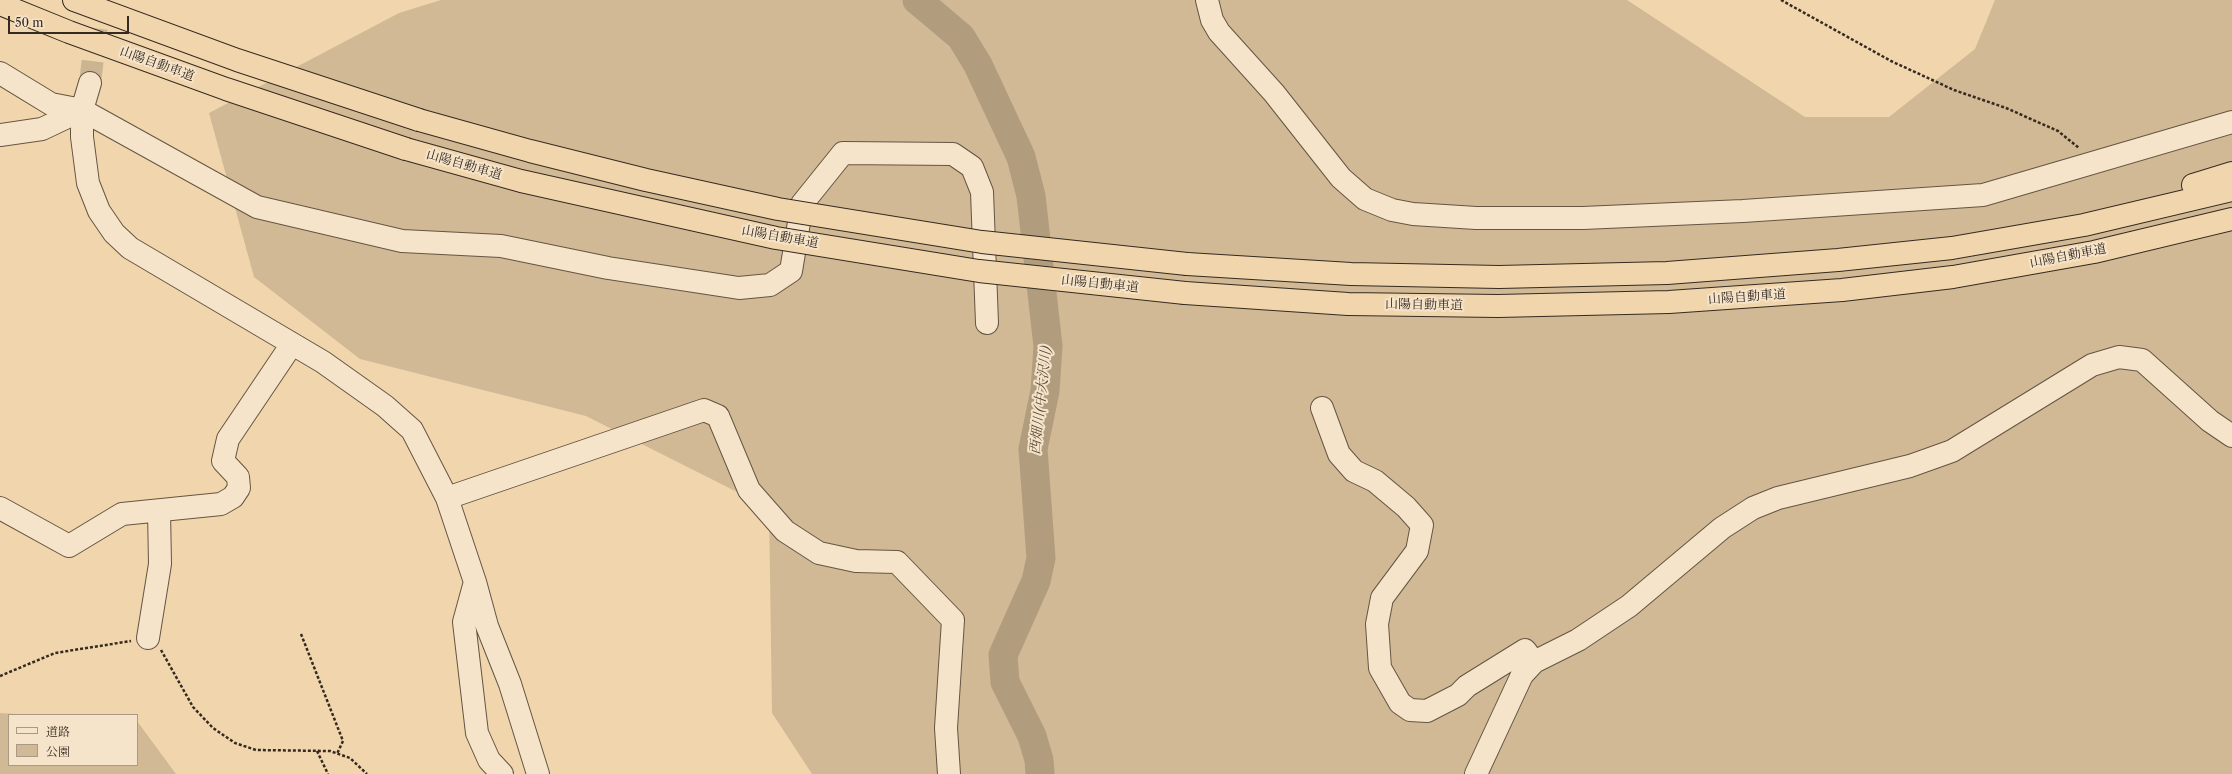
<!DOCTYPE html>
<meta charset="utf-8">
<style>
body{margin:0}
#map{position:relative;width:2232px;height:774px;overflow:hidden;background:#f1d6ad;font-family:"Libre Caslon Text","Noto Serif JP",serif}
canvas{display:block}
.legend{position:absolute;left:8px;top:714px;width:130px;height:52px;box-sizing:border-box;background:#f6e4ca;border:1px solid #a99a86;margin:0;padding:5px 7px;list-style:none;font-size:12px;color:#352a20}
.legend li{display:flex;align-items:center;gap:8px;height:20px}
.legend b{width:20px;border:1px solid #a99a86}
.scale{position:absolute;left:8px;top:16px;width:121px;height:18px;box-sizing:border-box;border:2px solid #352a20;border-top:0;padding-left:5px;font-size:12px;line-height:14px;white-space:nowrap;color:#352a20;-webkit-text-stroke:3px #f6e4ca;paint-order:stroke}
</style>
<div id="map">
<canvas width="2232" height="774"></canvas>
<ul class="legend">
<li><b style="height:5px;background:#f6e4ca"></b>道路</li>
<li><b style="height:11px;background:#d1b995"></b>公園</li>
</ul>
<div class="scale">50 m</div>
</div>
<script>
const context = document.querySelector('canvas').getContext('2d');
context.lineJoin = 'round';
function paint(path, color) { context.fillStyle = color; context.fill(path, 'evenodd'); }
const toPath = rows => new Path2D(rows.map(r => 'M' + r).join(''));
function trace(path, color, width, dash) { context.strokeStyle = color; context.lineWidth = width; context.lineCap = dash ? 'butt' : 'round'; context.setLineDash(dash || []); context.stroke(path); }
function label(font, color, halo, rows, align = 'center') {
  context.font = font + ' "Libre Caslon Text","Noto Serif JP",serif'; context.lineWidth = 4; context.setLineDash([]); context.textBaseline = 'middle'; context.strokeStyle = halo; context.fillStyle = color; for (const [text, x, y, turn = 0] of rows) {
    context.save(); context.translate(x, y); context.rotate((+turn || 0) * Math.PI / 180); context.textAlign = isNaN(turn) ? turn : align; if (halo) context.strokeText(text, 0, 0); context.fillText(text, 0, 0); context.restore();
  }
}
const green = toPath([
 [441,0,1627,0,1805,117,1889,117,1975,49,1995,0,2232,0,2232,774,812,774,772,713,769,508,586,416,360,359,254,277,209,113,399,13],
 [0,713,34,715,9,715,9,765,137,765,137,721,176,774,0,774]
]);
const river = toPath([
 [917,0,961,37,978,65,1021,157,1031,196,1048,346,1045,391,1033,449,1041,558,1036,581,1003,655,1005,682,1032,736,1039,760,1040,774]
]);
const minorTunnel = toPath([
 [90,83,100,0]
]);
const path = toPath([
 [1781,0,1891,61,1954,90,2006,108,2058,131,2079,148],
 [301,634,343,741,337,754],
 [161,650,193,707,213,728,235,743,256,750,330,751,350,758,367,774],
 [0,676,55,653,131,641],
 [317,751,328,774]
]);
const minor = toPath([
 [1207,0,1212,20,1219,32,1274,93,1341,178,1365,199,1392,210,1413,214,1476,218,1583,218,1743,211,1983,195,2232,122],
 [0,73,51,104,82,110,257,207,402,241,501,246,608,268,739,288,770,285,791,271,802,204,843,153,953,154,972,167,982,192,987,323],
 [90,83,82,110,82,137,88,183,99,211,114,233,130,248,323,362,385,406,412,430,447,498,475,582,487,626,510,684,538,774],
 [0,135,42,129,82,110],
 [1322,408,1339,454,1354,471,1375,481,1406,507,1422,525,1417,551,1382,598,1377,624,1380,668,1400,703,1410,710,1427,711,1458,695,1467,686,1525,650,1534,662],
 [447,498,704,410,718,416,749,490,785,531,819,553,856,561,897,562,953,620,946,728,949,774],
 [0,508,69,546,122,514,221,504,233,497,239,488,238,477,223,461,228,439,292,344],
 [475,582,464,622,477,733,489,760,502,774],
 [148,638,160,564,159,511],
 [1476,774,1522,675,1534,662,1578,640,1629,606,1722,528,1753,508,1778,498,1910,466,1952,451,2092,365,2119,357,2142,360,2210,421,2232,436]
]);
const highway = toPath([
 [74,0,237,60,419,120],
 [0,4,69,32,226,89,406,149],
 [2193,185,2232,173],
 [1187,264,1351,274,1499,277,1667,273,1838,260,1952,248,2084,225,2232,190],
 [1185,293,1348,304,1498,306,1669,302,1842,290,1953,277,2094,252,2232,219]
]);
const highwayBridge = toPath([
 [419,120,530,151,646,180,778,209,982,242,1187,264],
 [406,149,521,181,776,238,979,271,1185,293]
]);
const streetNames = [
 ["山陽自動車道",157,64,20],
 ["山陽自動車道",464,165,16],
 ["山陽自動車道",780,237,10],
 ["山陽自動車道",2068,256,-11],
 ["山陽自動車道",1100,284,6],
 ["山陽自動車道",1747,297,-4],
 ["山陽自動車道",1424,305,1]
];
const waterNames = [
 ["西畑川(中大沢川)",1041,400,-84]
];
paint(green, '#d1b995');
trace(river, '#b19c7d', 29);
trace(minorTunnel, '#cbb491', 22, [22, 11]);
trace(minor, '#645543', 24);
trace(highway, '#352a20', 24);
trace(path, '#352a20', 2.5, [3, 2]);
trace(minor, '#f6e4ca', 22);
trace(highway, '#f1d6ad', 22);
trace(highwayBridge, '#352a20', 24, []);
trace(highwayBridge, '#f1d6ad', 22);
label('13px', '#352a20', '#f6e4ca', streetNames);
label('italic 14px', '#5a4c3c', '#f6e4ca', waterNames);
</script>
